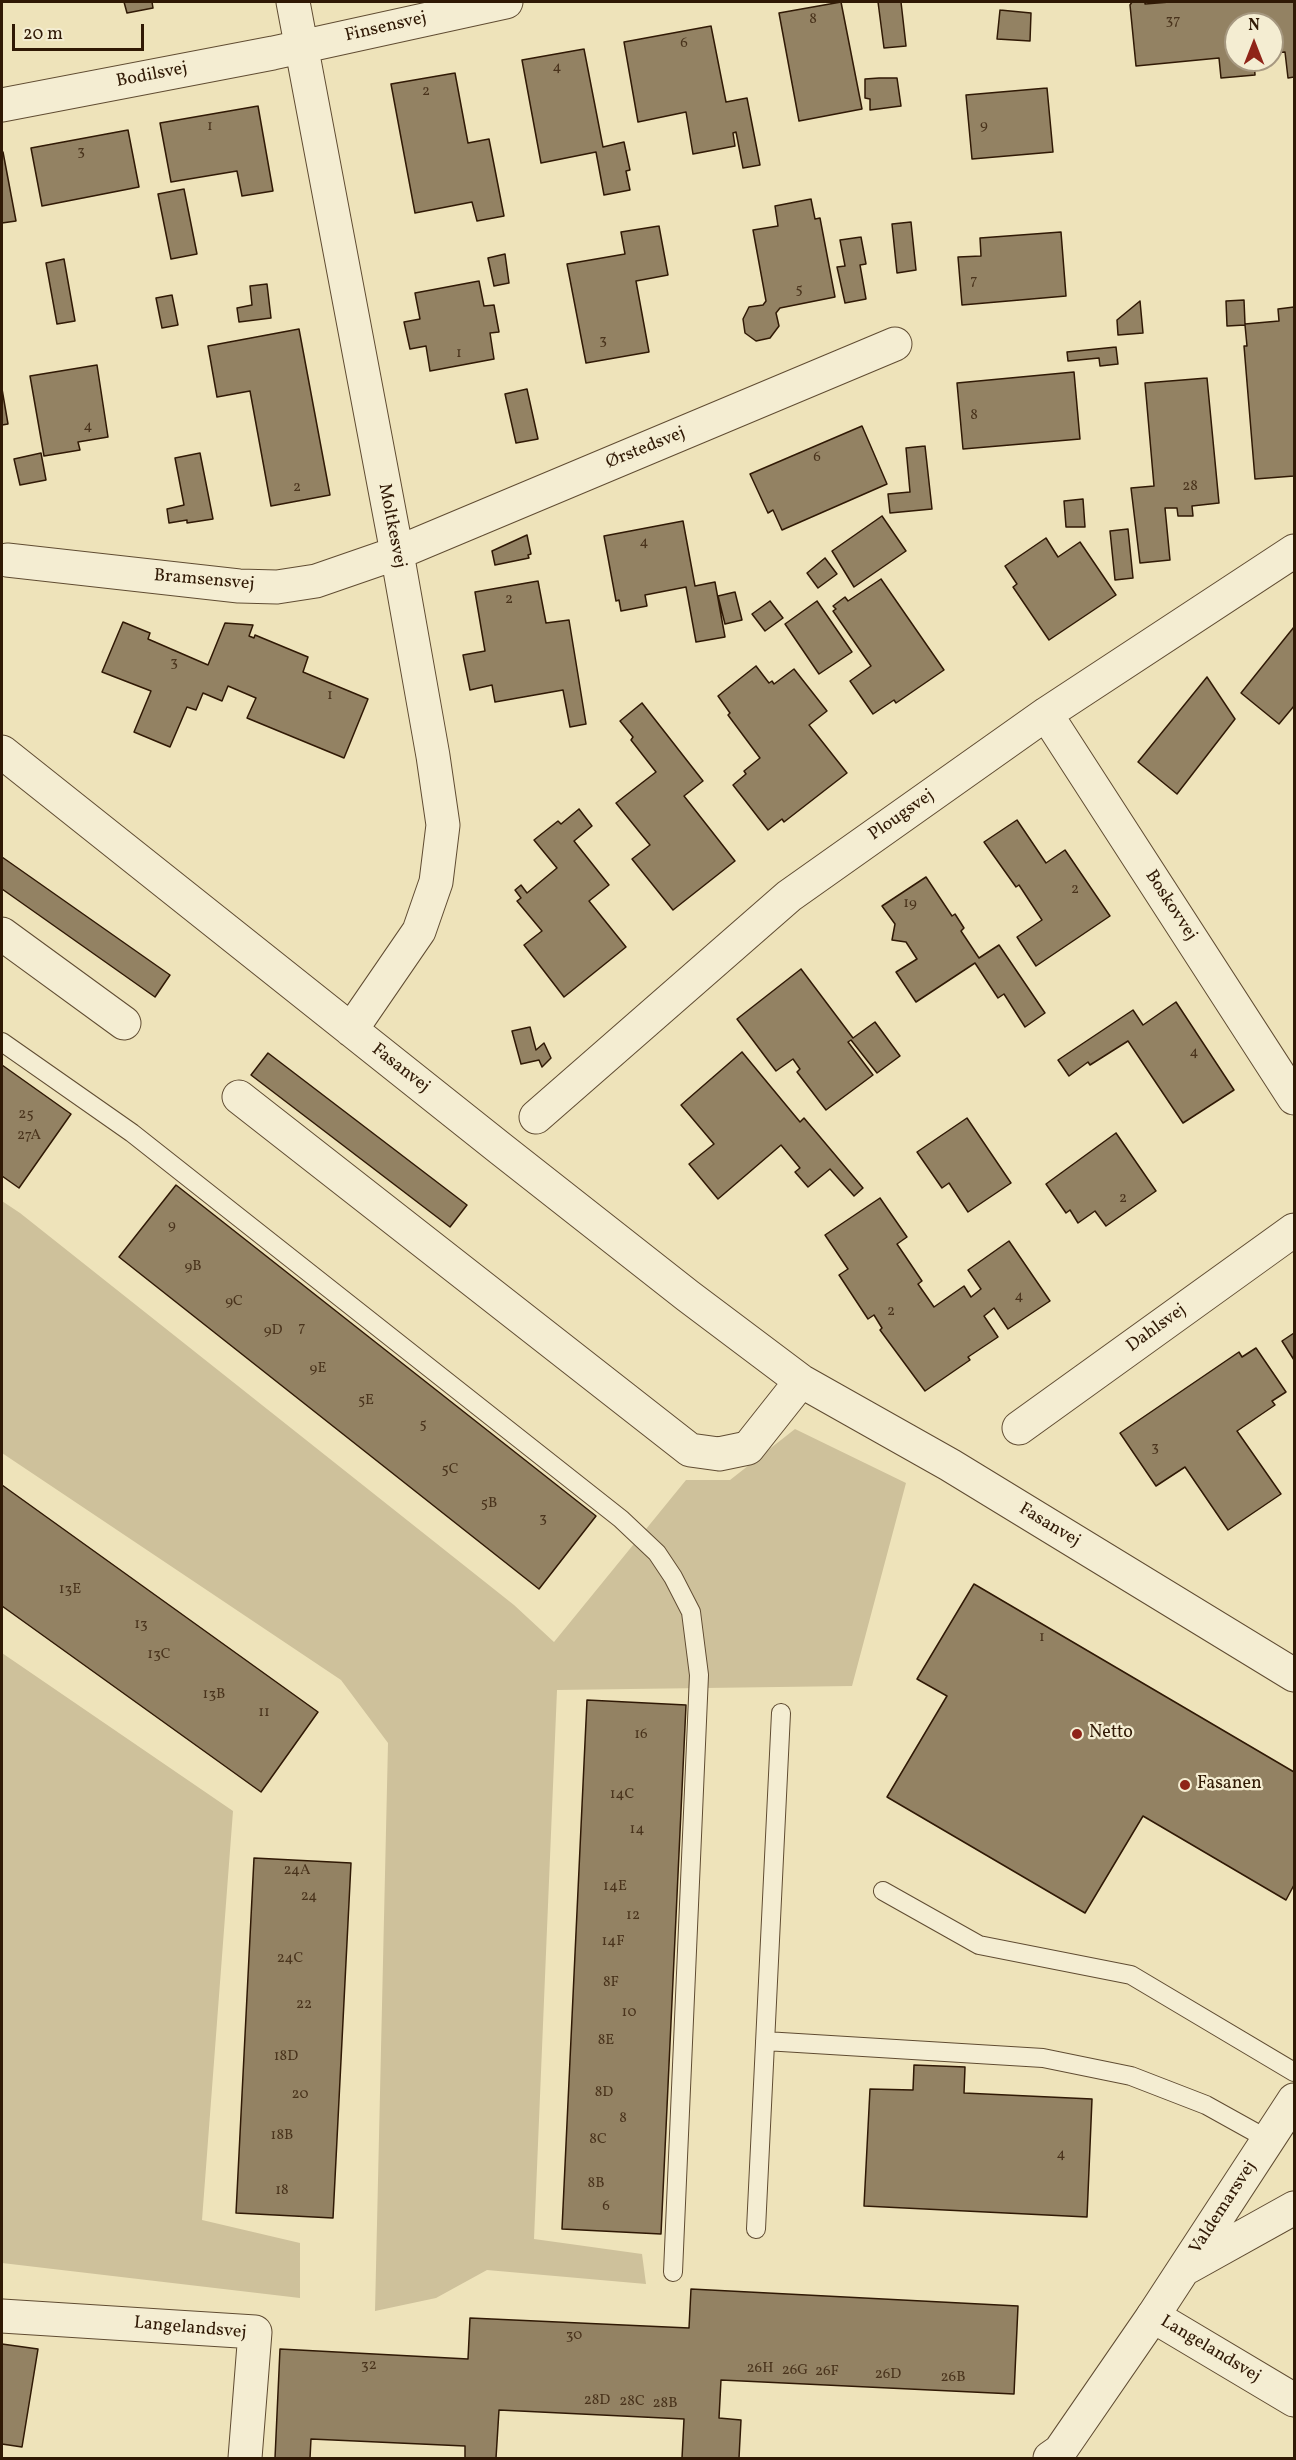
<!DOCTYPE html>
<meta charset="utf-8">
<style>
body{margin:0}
#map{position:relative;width:1296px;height:2460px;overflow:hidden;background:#eee3ba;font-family:Vollkorn,serif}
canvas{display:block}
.frame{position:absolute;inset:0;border:3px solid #301905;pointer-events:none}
.north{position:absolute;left:1224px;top:12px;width:60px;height:60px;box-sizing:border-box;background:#f4edd2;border:2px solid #a69880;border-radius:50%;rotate:0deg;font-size:16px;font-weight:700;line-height:24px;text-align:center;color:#301905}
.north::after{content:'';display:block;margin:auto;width:21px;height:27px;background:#8f2418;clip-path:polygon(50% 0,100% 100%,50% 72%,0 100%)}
.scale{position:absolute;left:12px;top:24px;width:132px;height:27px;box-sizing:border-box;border:3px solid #301905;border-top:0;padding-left:8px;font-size:18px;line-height:21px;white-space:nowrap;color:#301905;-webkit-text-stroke:4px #f4edd2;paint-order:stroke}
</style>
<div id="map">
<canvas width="1296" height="2460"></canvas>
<div class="frame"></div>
<div class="north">N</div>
<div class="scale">20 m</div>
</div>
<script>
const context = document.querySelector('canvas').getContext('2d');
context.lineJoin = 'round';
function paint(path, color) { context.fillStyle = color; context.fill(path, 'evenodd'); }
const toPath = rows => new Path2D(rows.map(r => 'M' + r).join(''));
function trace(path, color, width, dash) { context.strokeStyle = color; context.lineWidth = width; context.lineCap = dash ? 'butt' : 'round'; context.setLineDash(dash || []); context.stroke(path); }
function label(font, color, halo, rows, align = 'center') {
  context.font = font + ' Vollkorn,serif'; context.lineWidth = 4.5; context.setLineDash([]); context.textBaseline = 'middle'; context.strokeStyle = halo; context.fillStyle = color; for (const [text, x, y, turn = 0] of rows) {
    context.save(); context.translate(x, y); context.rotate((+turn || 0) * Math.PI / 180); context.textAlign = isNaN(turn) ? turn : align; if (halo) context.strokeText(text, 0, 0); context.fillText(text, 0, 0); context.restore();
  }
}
const green = toPath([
 [2,1201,20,1213,514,1605,554,1642,686,1480,730,1480,795,1429,906,1483,852,1686,557,1690,534,2239,642,2254,646,2284,487,2270,436,2298,375,2311,388,1743,341,1680,2,1453],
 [2,1653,233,1811,202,2220,300,2243,300,2298,2,2263]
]);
const building = toPath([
 [124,2,152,2,153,8,127,13,124,2],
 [841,2,862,109,799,121,779,13,841,2],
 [878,2,901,2,906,46,884,48,878,2],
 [1132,2,1145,2,1145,4,1170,2,1294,2,1294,77,1288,78,1285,52,1272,53,1272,24,1236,24,1236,60,1254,60,1255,75,1221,78,1219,58,1136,66,1130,5,1132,2],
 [1000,10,1031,13,1030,41,997,39,1000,10],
 [711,26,726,102,747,98,760,165,743,168,736,132,733,133,735,146,693,154,686,112,638,122,624,42,711,26],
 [584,49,603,147,624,142,630,170,626,171,630,190,604,195,596,152,541,163,522,60,584,49],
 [455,73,468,143,489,139,504,216,477,221,472,202,415,213,391,84,455,73],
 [879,78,897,78,901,106,870,110,870,99,865,98,865,79,879,78],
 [1047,88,1053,152,972,159,966,95,1047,88],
 [258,106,273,191,242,196,237,171,171,182,160,123,258,106],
 [128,130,139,187,42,206,31,148,128,130],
 [3,152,16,221,2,223,2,153,3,152],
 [184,189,197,254,171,259,158,194,184,189],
 [811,199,815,219,820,218,835,297,780,308,776,313,779,326,770,338,756,341,745,333,743,319,749,307,763,305,766,301,753,230,778,226,775,206,811,199],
 [911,222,916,270,897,273,892,224,911,222],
 [659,226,668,275,636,281,649,352,586,363,567,264,625,254,621,232,659,226],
 [1061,232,1066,296,962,305,958,257,981,256,980,238,1061,232],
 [861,237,866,264,860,265,866,299,845,303,837,267,845,266,840,240,861,237],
 [505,254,509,283,494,286,488,258,505,254],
 [64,259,75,321,57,324,46,263,64,259],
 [479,281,484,306,494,305,499,332,490,333,494,359,430,371,426,346,410,349,404,322,420,319,415,293,479,281],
 [267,284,271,318,239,322,237,308,252,305,250,286,267,284],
 [172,295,178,325,162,328,156,298,172,295],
 [1244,300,1245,324,1279,321,1278,309,1294,307,1294,476,1255,479,1244,346,1247,346,1245,325,1227,326,1226,301,1244,300],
 [1140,301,1143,333,1118,335,1117,320,1140,301],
 [299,329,330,495,271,506,250,391,217,397,208,346,299,329],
 [1116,347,1118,364,1100,366,1099,358,1068,361,1067,352,1116,347],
 [97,365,108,437,78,442,80,450,44,456,30,376,97,365],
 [1074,372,1080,439,963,449,957,383,1074,372],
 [1207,378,1219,503,1192,506,1193,516,1178,516,1177,508,1165,508,1170,560,1140,563,1131,488,1154,486,1145,383,1207,378],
 [2,389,8,424,2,425,2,389],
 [527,389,538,439,516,443,505,394,527,389],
 [862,426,887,484,782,530,773,510,768,513,750,474,862,426],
 [925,446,932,509,890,513,888,494,910,492,906,448,925,446],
 [41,453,46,480,20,485,14,459,41,453],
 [200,453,213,519,187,523,187,520,169,523,167,509,184,505,175,458,200,453],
 [1083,499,1085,527,1066,527,1064,501,1083,499],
 [882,516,906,551,854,587,832,551,882,516],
 [683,521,695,586,715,582,725,637,696,642,686,587,645,595,647,606,621,611,619,600,616,601,604,536,683,521],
 [1128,529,1133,578,1115,580,1110,531,1128,529],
 [527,535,531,554,528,555,529,558,495,565,492,551,527,535],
 [1046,538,1058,557,1080,542,1116,595,1049,640,1013,587,1017,584,1005,566,1046,538],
 [825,558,837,574,818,588,807,573,825,558],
 [881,579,944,670,896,703,894,700,873,714,850,681,871,666,833,611,836,609,833,606,845,597,848,601,881,579],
 [538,581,546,623,569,620,586,724,570,727,563,690,495,702,492,685,470,690,463,655,485,651,475,592,538,581],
 [735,592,742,620,725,624,718,596,735,592],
 [770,601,783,618,765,631,752,614,770,601],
 [817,601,852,652,819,674,785,624,817,601],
 [123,622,150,633,148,639,208,665,225,623,253,625,249,636,254,638,255,635,308,657,303,672,368,699,344,758,247,718,256,698,228,686,222,701,203,693,196,710,187,707,170,747,134,732,151,691,102,672,123,622],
 [1294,627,1294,706,1279,724,1241,693,1294,627],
 [756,666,769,683,772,681,774,684,794,669,827,711,809,725,847,773,784,822,782,819,768,830,733,785,746,774,744,771,760,758,728,715,730,713,718,696,756,666],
 [1207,677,1235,719,1177,794,1138,762,1207,677],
 [642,703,703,781,684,796,735,861,673,910,632,859,650,845,616,803,656,772,631,740,633,737,620,721,642,703],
 [579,809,592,826,574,841,609,885,589,901,626,947,564,997,524,945,542,931,517,901,521,898,515,890,521,885,527,893,557,868,534,840,558,821,561,824,579,809],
 [1017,820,1046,863,1065,850,1110,916,1036,966,1017,937,1042,920,1019,885,1016,887,984,842,1017,820],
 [2,857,170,975,155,997,2,889,2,857],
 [926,877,952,916,955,914,964,928,961,931,979,958,999,945,1045,1013,1025,1027,1004,994,998,998,975,963,916,1002,896,972,917,959,906,942,892,940,895,924,882,906,926,877],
 [801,969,853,1038,875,1022,900,1056,877,1073,851,1040,848,1042,873,1075,826,1110,797,1072,800,1069,793,1059,776,1071,737,1019,801,969],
 [1176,1002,1234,1090,1183,1123,1128,1041,1090,1065,1088,1062,1069,1076,1058,1060,1133,1010,1143,1025,1176,1002],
 [530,1027,536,1050,544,1043,551,1058,542,1067,539,1060,521,1064,512,1031,530,1027],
 [742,1052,800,1122,804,1118,863,1188,854,1196,830,1169,808,1187,795,1172,800,1168,781,1145,718,1199,689,1164,714,1144,681,1105,742,1052],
 [268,1053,467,1205,450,1227,251,1075,268,1053],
 [2,1065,71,1114,19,1188,2,1176,2,1065],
 [967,1118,1011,1183,968,1212,949,1183,942,1188,917,1152,967,1118],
 [1116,1133,1156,1191,1106,1226,1095,1211,1078,1223,1070,1210,1066,1213,1046,1184,1116,1133],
 [176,1185,596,1516,539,1589,119,1257,176,1185],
 [880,1198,907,1237,897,1244,922,1281,918,1284,934,1307,964,1286,971,1297,981,1289,968,1270,1009,1241,1050,1301,1008,1329,994,1308,984,1316,998,1337,968,1357,970,1360,925,1391,880,1330,882,1328,874,1315,868,1319,839,1275,848,1269,825,1235,880,1198],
 [1294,1333,1294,1360,1282,1341,1294,1333],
 [1256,1348,1286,1392,1272,1401,1275,1405,1237,1431,1281,1494,1228,1530,1185,1467,1156,1486,1120,1433,1239,1352,1242,1357,1256,1348],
 [2,1485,318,1712,261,1792,2,1606,2,1485],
 [974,1584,1294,1772,1294,1885,1286,1900,1143,1816,1085,1913,887,1797,947,1696,917,1679,974,1584],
 [587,1700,686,1705,661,2234,562,2229,587,1700],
 [254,1858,351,1863,333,2218,236,2213,254,1858],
 [914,2065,965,2067,964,2093,1092,2099,1087,2217,864,2206,870,2089,913,2090,914,2065],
 [691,2289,1018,2306,1014,2394,721,2380,719,2418,741,2420,739,2458,682,2458,684,2419,499,2410,496,2458,465,2458,465,2446,311,2439,310,2458,275,2458,280,2349,468,2359,470,2318,689,2328,691,2289],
 [2,2344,38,2349,22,2447,2,2444,2,2344]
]);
const service = toPath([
 [2,1042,132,1133,621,1519,657,1553,673,1577,691,1612,699,1675,673,2272],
 [883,1891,979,1945,1131,1975,1294,2072],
 [765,2041,1043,2058,1131,2076,1206,2105,1269,2140],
 [756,2229,781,1713]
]);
const minor = toPath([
 [293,2,397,553,433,756,443,825,436,882,419,931,351,1030],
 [2,105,273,53,506,2],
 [7,560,239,586,277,587,316,581,397,553,895,344],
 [1046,714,1294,1098],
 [2,752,501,1149,688,1296,801,1381,950,1465,1294,1675],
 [2,934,124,1023],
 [239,1097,690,1450,719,1454,748,1448,801,1381],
 [536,1117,789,896,1046,714,1294,551],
 [1019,1428,1294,1230],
 [1188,2267,1294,2208],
 [2,2316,255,2332,245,2458],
 [1153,2316,1294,2100]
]);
const tertiary = toPath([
 [1050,2458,1060,2451,1153,2316,1294,2400]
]);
const markers = [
 [1077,1734,6,"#8f2418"],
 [1185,1785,6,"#8f2418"]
];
const numberNames = [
 ["8",813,20],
 ["37",1173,21],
 ["6",684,44],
 ["4",557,68],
 ["2",426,92],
 ["9",984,126],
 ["1",210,127],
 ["3",81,152],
 ["7",974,281],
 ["5",799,290],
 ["3",603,341],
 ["1",459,354],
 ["8",974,416],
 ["4",88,427],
 ["6",817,458],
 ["28",1190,487],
 ["2",297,488],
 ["4",644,543],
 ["2",509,600],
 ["3",174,663],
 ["1",330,696],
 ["2",1075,890],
 ["19",910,904],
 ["4",1194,1053],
 ["25",26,1115],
 ["27A",29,1136],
 ["2",1123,1199],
 ["9",172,1226],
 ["9B",193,1267],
 ["4",1019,1297],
 ["9C",234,1302],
 ["2",891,1312],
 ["7",302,1328],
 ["9D",273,1331],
 ["9E",318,1369],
 ["5E",366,1401],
 ["5",423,1425],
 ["3",1155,1448],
 ["5C",450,1470],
 ["5B",489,1504],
 ["3",543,1519],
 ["13E",70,1590],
 ["13",141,1625],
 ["1",1042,1638],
 ["13C",159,1655],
 ["13B",214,1695],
 ["11",264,1713],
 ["16",641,1735],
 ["14C",622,1795],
 ["14",637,1830],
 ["24A",297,1871],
 ["14E",615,1887],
 ["24",309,1897],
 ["12",633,1916],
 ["14F",613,1942],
 ["24C",290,1959],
 ["8F",611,1983],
 ["22",304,2005],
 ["10",629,2013],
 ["8E",606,2041],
 ["18D",286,2057],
 ["8D",604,2093],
 ["20",300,2095],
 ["8",623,2119],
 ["18B",282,2136],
 ["8C",598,2140],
 ["4",1061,2155],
 ["8B",596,2184],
 ["18",282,2191],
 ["6",606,2207],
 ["30",574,2336],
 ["32",369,2366],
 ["26H",760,2369],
 ["26G",795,2371],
 ["26F",827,2372],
 ["26D",888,2375],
 ["26B",953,2378],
 ["28D",597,2401],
 ["28C",632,2402],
 ["28B",665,2404]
];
const streetNames = [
 ["Finsensvej",386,28,-13],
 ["Bodilsvej",152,76,-11],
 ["Ørstedsvej",646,449,-22],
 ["Moltkesvej",391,526,79],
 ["Bramsensvej",204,581,5],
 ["Plougsvej",902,816,-35],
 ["Boskovvej",1170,906,57],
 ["Fasanvej",400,1069,38],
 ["Dahlsvej",1157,1329,-36],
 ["Fasanvej",1049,1526,31],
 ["Valdemarsvej",1224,2208,-57],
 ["Langelandsvej",190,2329,5],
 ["Langelandsvej",1210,2350,31]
];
const poiNames = [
 ["Netto",1089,1734],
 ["Fasanen",1197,1785]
];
paint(green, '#cec19b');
paint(building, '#938263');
trace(building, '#301905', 1.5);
trace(service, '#604c32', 20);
trace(minor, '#604c32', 35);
trace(tertiary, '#604c32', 35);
trace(service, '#f4edd2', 18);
trace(minor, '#f4edd2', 33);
trace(tertiary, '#f4edd2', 33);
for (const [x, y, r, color] of markers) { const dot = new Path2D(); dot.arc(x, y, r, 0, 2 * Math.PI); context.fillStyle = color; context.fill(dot); trace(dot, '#f4edd2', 2); }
label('15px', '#49331c', null, numberNames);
label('18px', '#301905', '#f4edd2', streetNames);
label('18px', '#301905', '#f4edd2', poiNames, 'left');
</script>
